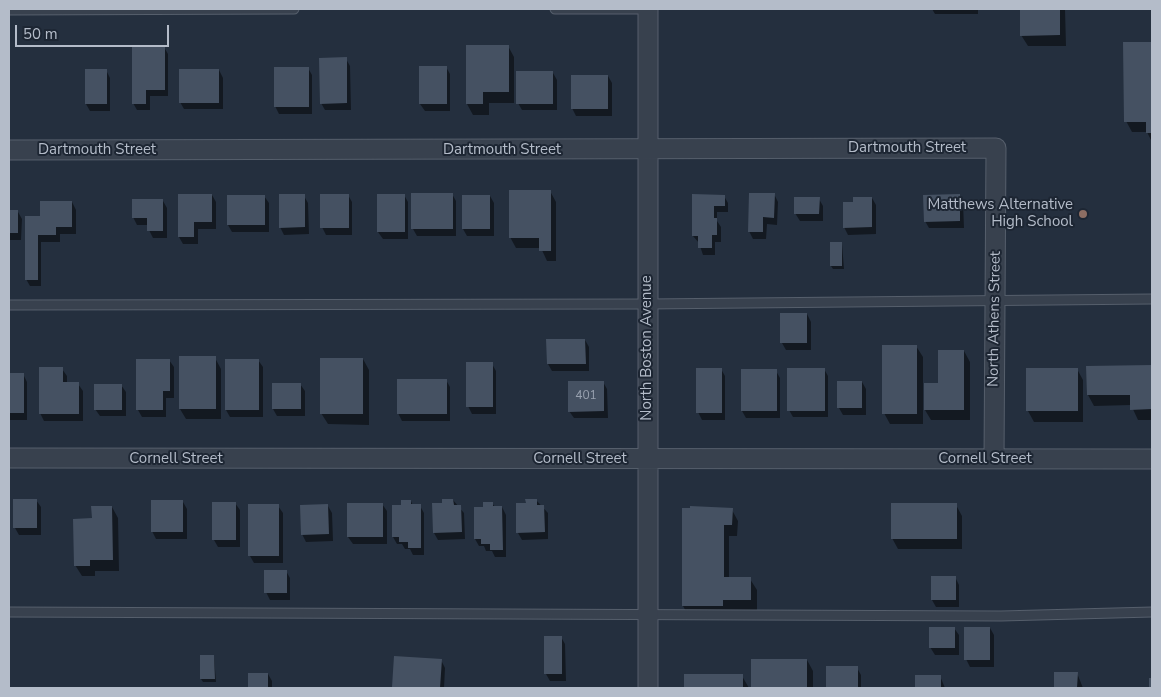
<!DOCTYPE html>
<style>
body{margin:0}
#map{position:relative;width:1161px;height:697px;overflow:hidden;background:#242f3e;font-family:"Nunito Sans",sans-serif}
canvas{display:block}
.frame{position:absolute;inset:0;border:10px solid #b4bcc9;pointer-events:none}
.scale{position:absolute;left:15px;top:25px;width:154px;height:22px;box-sizing:border-box;border:2px solid #b4bcc9;border-top:0;padding-left:6px;font-size:15px;line-height:18px;white-space:nowrap;color:#b4bcc9;-webkit-text-stroke:4px #1d2633;paint-order:stroke}
</style>
<div id="map">
<canvas width="1161" height="697"></canvas>
<div class="frame"></div>
<div class="scale">50 m</div>
</div>
<script>
const context = document.querySelector('canvas').getContext('2d');
context.lineJoin = 'round';
function paint(path, color) { context.fillStyle = color; context.fill(path, 'evenodd'); }
const toPath = rows => new Path2D(rows.map(r => 'M' + r).join(''));
function trace(path, color, width, dash) { context.strokeStyle = color; context.lineWidth = width; context.lineCap = dash ? 'butt' : 'round'; context.setLineDash(dash || []); context.stroke(path); }
function label(font, color, halo, rows, align = 'center') {
  context.font = font + ' "Nunito Sans",sans-serif'; context.lineWidth = 4; context.setLineDash([]); context.textBaseline = 'middle'; context.strokeStyle = halo; context.fillStyle = color; for (const [text, x, y, turn = 0] of rows) {
    context.save(); context.translate(x, y); context.rotate((+turn || 0) * Math.PI / 180); context.textAlign = isNaN(turn) ? turn : align; if (halo) context.strokeText(text, 0, 0); context.fillText(text, 0, 0); context.restore();
  }
}
const shadow = toPath([
 [932,9,978,9,978,14,935,14],
 [1021,9,1065,9,1066,46,1028,46,1021,35],
 [1152,43,1152,142,1147,132,1132,132,1126,121,1125,44],
 [508,46,514,57,514,103,489,103,489,115,473,115,467,104],
 [164,47,168,54,168,96,150,96,150,110,137,110,133,103],
 [346,59,350,66,351,110,325,110,321,103],
 [446,67,450,74,450,111,425,111,420,104],
 [308,68,312,75,312,114,279,114,275,106],
 [106,70,110,78,110,111,90,111,86,104],
 [219,70,223,78,223,109,184,109,180,102],
 [553,73,557,80,557,110,522,110,518,103],
 [608,76,612,83,612,116,576,116,572,108],
 [550,191,556,202,556,261,547,261,541,248,516,248,510,237],
 [452,194,456,201,456,236,417,236,413,229],
 [774,194,778,202,777,225,767,224,766,239,753,239,749,231],
 [212,195,216,202,216,229,198,229,198,244,183,244,179,237],
 [348,195,352,202,352,235,326,235,322,227],
 [404,195,408,202,408,239,383,239,378,232],
 [959,195,963,202,964,228,929,228,925,221],
 [264,196,269,203,269,232,232,232,228,225],
 [304,196,308,203,309,234,284,235,280,227],
 [490,196,494,203,494,236,467,236,463,229],
 [694,196,724,196,728,203,728,212,717,212,717,221,721,227,721,242,715,242,715,255,703,255,699,243,693,236],
 [872,198,876,205,876,234,848,235,844,227,855,203],
 [819,199,823,206,823,221,800,221,795,213],
 [163,201,167,208,167,238,153,238,149,230,149,225,137,225,133,217],
 [72,202,76,210,76,234,60,234,60,242,41,242,41,286,30,286,26,279,41,217],
 [9,203,10,211,18,212,22,219,21,240,9,240],
 [842,244,844,269,833,269,831,266],
 [782,314,807,314,811,322,811,350,786,350,782,343],
 [585,340,589,347,589,371,552,371,548,364],
 [916,346,923,357,923,424,890,424,884,413],
 [964,351,970,362,970,420,931,420,925,410,939,384],
 [215,358,221,369,221,419,186,419,180,409],
 [363,359,369,370,369,425,328,424,321,413],
 [169,360,174,367,174,398,166,398,166,417,142,417,138,410],
 [258,360,263,367,263,417,230,417,226,410],
 [492,364,496,371,496,414,472,414,468,406],
 [1152,366,1152,420,1138,420,1131,405,1094,406,1088,395,1088,367],
 [62,369,67,376,67,384,78,384,83,391,83,421,44,421,40,413],
 [721,369,725,376,725,420,702,420,698,412],
 [824,369,828,376,828,417,793,417,789,410],
 [1077,369,1083,380,1083,422,1034,422,1028,411],
 [776,371,780,378,780,418,746,418,742,411],
 [9,374,23,374,27,382,27,420,9,420],
 [446,380,450,387,450,421,402,421,398,413],
 [603,382,607,389,608,418,574,418,569,411],
 [862,382,866,389,866,415,843,415,839,408],
 [300,384,305,391,305,416,277,416,273,409],
 [121,385,126,392,126,416,100,416,95,409],
 [36,500,41,507,41,535,19,535,15,528],
 [453,500,464,513,465,539,438,540,434,533,434,505,444,504],
 [536,500,548,513,548,539,522,540,518,533,527,504],
 [411,501,413,506,420,506,424,513,424,555,413,555,410,549,405,549,402,544,397,544,393,537,393,506,403,506],
 [183,502,187,509,187,539,156,539,152,531],
 [235,503,240,510,240,547,218,547,214,540],
 [492,503,495,507,502,507,506,515,506,557,495,557,492,551,486,551,484,546,479,546,475,539],
 [382,504,387,511,387,544,353,544,348,537],
 [956,505,962,516,962,549,898,549,892,538],
 [278,506,283,513,283,563,254,563,250,556],
 [328,506,332,513,333,541,306,542,302,534],
 [112,507,118,518,119,571,95,571,95,576,82,576,75,565,93,520],
 [691,507,732,510,738,521,737,536,729,536,729,579,750,579,757,590,757,611,689,617,683,606,683,509,691,509],
 [286,571,290,578,290,600,270,600,266,592],
 [955,577,959,585,959,607,936,607,932,600],
 [954,628,959,635,959,655,935,655,930,647],
 [990,628,994,635,994,667,970,667,966,659],
 [561,637,565,644,566,681,550,681,546,674],
 [214,656,216,682,203,682,201,679],
 [441,660,445,668,444,688,394,688,393,686],
 [753,660,807,660,813,671,813,688,753,688],
 [827,668,857,668,861,675,861,688,827,688],
 [1055,673,1077,673,1083,688,1055,688],
 [250,674,268,674,272,681,272,688,250,688],
 [685,676,742,676,749,688,685,688],
 [916,676,940,676,945,688,916,688]
]);
const building = toPath([
 [1020,9,1060,9,1060,35,1020,36],
 [1123,42,1152,42,1152,133,1146,133,1146,122,1124,122],
 [466,45,509,45,509,92,483,92,483,104,466,104],
 [132,46,165,46,165,90,146,90,146,104,132,104],
 [347,57,347,103,320,104,319,58],
 [419,66,447,66,447,104,419,104],
 [274,67,309,67,309,107,274,107],
 [85,69,107,69,107,104,85,104],
 [179,69,219,69,219,103,179,103],
 [516,71,553,71,553,104,516,104],
 [571,75,608,75,608,109,571,109],
 [509,190,551,190,551,251,539,251,539,238,509,238],
 [411,193,453,193,453,229,411,229],
 [749,193,775,193,774,218,763,217,763,232,748,232],
 [178,194,212,194,212,222,194,222,194,237,178,237],
 [279,194,305,194,305,227,279,228],
 [320,194,349,194,349,228,320,228],
 [377,194,405,194,405,232,377,232],
 [692,194,725,195,725,206,714,206,714,218,717,218,717,235,712,235,712,248,698,248,698,236,692,236],
 [960,194,960,221,924,222,923,195],
 [227,195,265,195,265,225,227,225],
 [462,195,490,195,490,229,462,229],
 [794,197,820,197,819,214,794,214],
 [853,197,872,197,872,227,843,228,843,202,853,202],
 [132,199,163,199,163,231,147,231,147,218,132,218],
 [40,201,72,201,72,227,56,227,56,235,38,235,38,280,25,280,25,216,40,216],
 [9,210,18,210,18,233,9,233],
 [830,242,842,242,842,266,830,266],
 [780,313,807,313,807,343,780,343],
 [546,339,585,339,586,364,547,364],
 [882,345,917,345,917,414,882,414],
 [938,350,964,350,964,410,924,410,924,383,938,383],
 [179,356,216,356,216,409,179,409],
 [320,358,363,358,363,414,320,414],
 [136,359,170,359,170,391,163,391,163,410,136,410],
 [225,359,259,359,259,410,225,410],
 [466,362,493,362,493,407,466,407],
 [1152,365,1152,409,1130,410,1130,395,1087,395,1086,366],
 [39,367,63,367,63,382,79,382,79,414,39,414],
 [696,368,722,368,722,413,696,413],
 [787,368,825,368,825,411,787,411],
 [1026,368,1078,368,1078,411,1026,411],
 [741,369,777,369,777,411,741,411],
 [9,373,24,373,24,413,9,413],
 [397,379,447,379,447,414,397,414],
 [568,381,604,381,604,411,568,412],
 [837,381,862,381,862,408,837,408],
 [272,383,301,383,301,409,272,409],
 [94,384,122,384,122,410,94,410],
 [13,499,37,499,37,528,13,528],
 [442,499,453,499,454,505,461,505,462,532,433,533,432,503,442,503],
 [525,499,537,499,537,505,544,505,545,532,516,533,516,503,526,503],
 [151,500,183,500,183,532,151,532],
 [401,500,411,500,411,504,421,504,421,548,408,548,408,542,399,542,399,537,392,537,392,505,401,505],
 [212,502,236,502,236,540,212,540],
 [483,502,493,502,493,506,502,506,503,550,490,550,490,544,481,544,481,539,474,539,474,507,483,507],
 [347,503,383,503,383,537,347,537],
 [891,503,957,503,957,539,891,539],
 [248,504,279,504,279,556,248,556],
 [328,504,329,534,301,535,300,505],
 [91,506,112,506,113,560,90,560,90,566,74,566,73,519,92,518],
 [690,506,733,508,732,525,724,525,724,577,751,577,751,600,723,600,723,606,682,606,682,508,690,508],
 [264,570,287,570,287,593,264,593],
 [931,576,956,576,956,600,931,600],
 [929,627,955,627,955,648,929,648],
 [964,627,990,627,990,660,964,660],
 [544,636,562,636,562,674,544,674],
 [200,655,214,655,215,679,200,679],
 [394,656,442,659,440,688,392,687],
 [751,659,807,659,807,688,751,688],
 [826,666,858,666,858,688,826,688],
 [1054,672,1078,672,1077,688,1054,688],
 [248,673,268,673,268,688,248,688],
 [684,674,743,674,743,688,684,688],
 [915,675,941,675,941,688,915,688],
 [1149,678,1152,678,1152,688,1149,688]
]);
const service = toPath([
 [555,9,648,9],
 [9,10,294,9],
 [9,305,647,304,1152,299],
 [9,612,1001,616,1152,612]
]);
const minor = toPath([
 [9,150,996,148,994,459],
 [9,458,1152,459],
 [648,688,648,9]
]);
const markers = [
 [1083,214,5,"#8d6e63"]
];
const numberNames = [
 ["401",586,396]
];
const streetNames = [
 ["Dartmouth Street",907,148],
 ["Dartmouth Street",97,150],
 ["Dartmouth Street",502,150],
 ["North Athens Street",995,319,-89],
 ["North Boston Avenue",647,348,-90],
 ["Cornell Street",176,459],
 ["Cornell Street",580,459],
 ["Cornell Street",985,459]
];
const poiNames = [
 ["Matthews Alternative",1073,205],
 ["High School",1073,222]
];
paint(shadow, '#0007');
paint(building, '#455162');
trace(service, '#565f6c', 11);
trace(minor, '#565f6c', 21);
trace(service, '#38414e', 9);
trace(minor, '#38414e', 19);
for (const [x, y, r, color] of markers) { const dot = new Path2D(); dot.arc(x, y, r, 0, 2 * Math.PI); context.fillStyle = color; context.fill(dot); trace(dot, '#1d2633', 2); }
label('12px', '#98a1af', null, numberNames);
label('15px', '#b4bcc9', '#1d2633', streetNames);
label('15px', '#b4bcc9', '#1d2633', poiNames, 'right');
</script>
